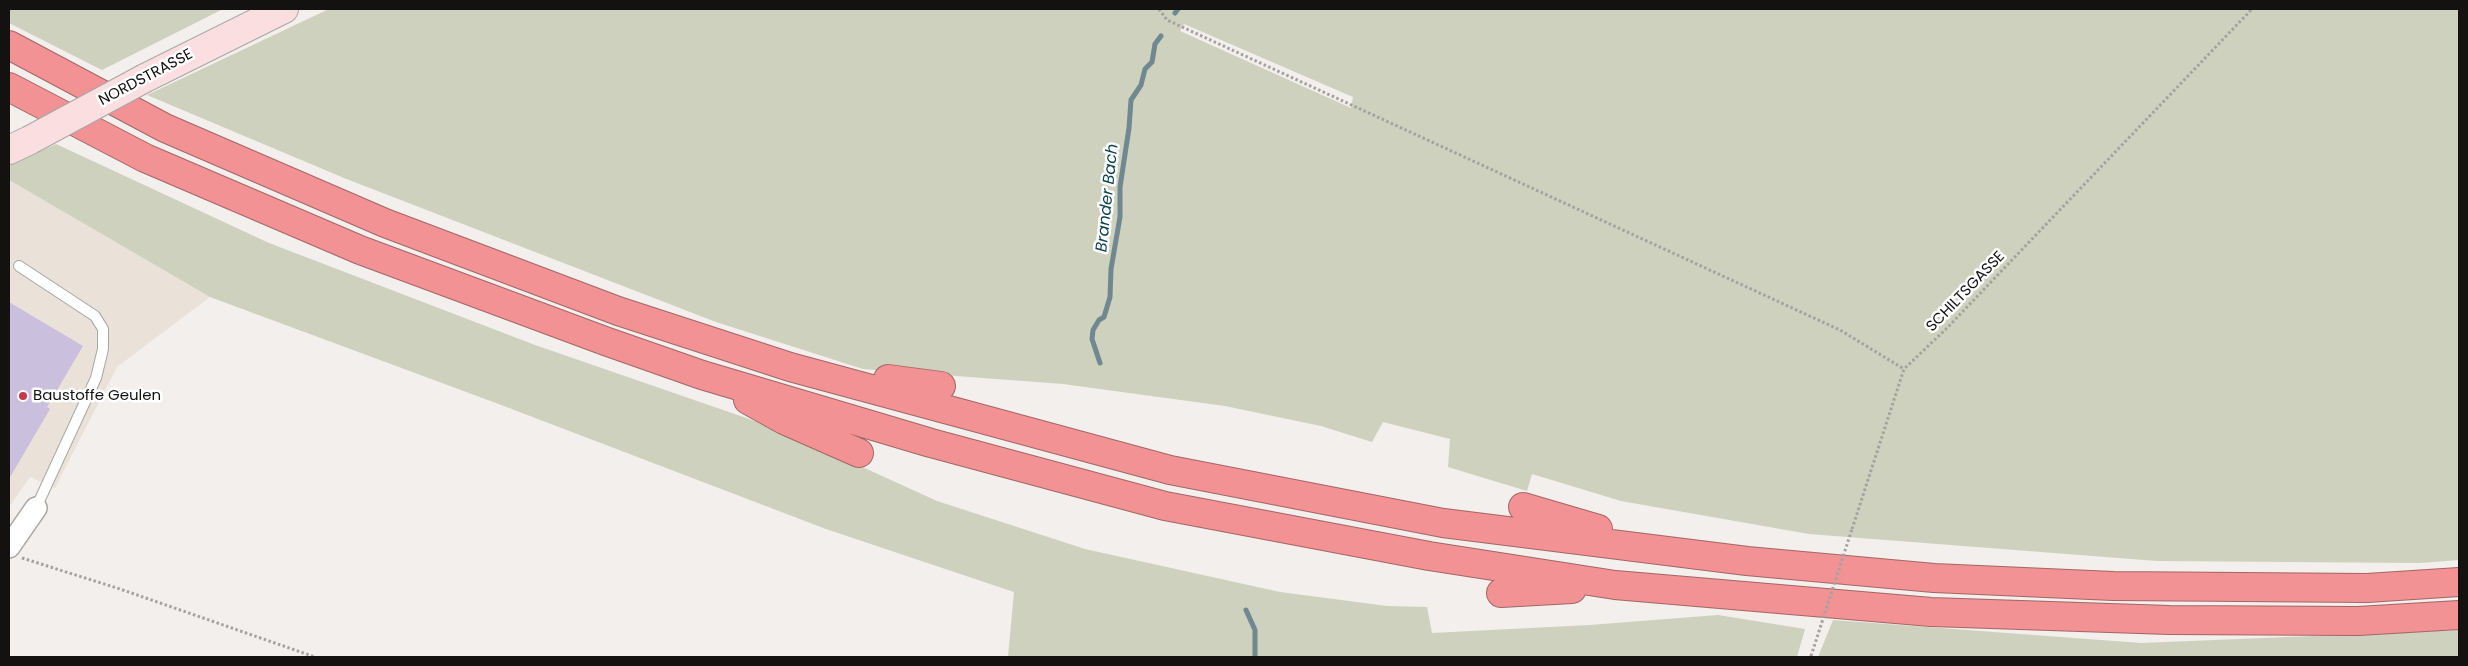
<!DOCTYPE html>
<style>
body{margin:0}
#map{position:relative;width:2468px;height:666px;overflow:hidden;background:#f2efec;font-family:Poppins,sans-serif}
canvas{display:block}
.frame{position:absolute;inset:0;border:10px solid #131211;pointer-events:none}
</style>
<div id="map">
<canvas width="2468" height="666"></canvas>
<div class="frame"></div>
</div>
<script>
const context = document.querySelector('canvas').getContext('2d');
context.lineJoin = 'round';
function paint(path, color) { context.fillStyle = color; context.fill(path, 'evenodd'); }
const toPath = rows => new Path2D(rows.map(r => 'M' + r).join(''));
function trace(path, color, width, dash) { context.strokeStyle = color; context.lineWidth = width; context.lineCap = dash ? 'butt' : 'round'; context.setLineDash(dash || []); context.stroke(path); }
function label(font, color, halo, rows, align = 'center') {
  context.font = font + ' Poppins,sans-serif'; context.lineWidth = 5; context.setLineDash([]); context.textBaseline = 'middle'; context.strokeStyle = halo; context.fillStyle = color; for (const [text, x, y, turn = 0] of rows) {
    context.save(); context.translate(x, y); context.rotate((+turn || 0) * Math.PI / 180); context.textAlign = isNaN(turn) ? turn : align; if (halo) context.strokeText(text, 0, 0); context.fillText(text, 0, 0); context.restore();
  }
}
const built = toPath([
 [9,180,210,297,117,367,55,488,30,477,9,507]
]);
const green = toPath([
 [9,9,223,9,102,70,9,23],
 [329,9,2459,9,2459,560,2420,563,2157,561,1809,534,1621,501,1532,474,1527,491,1448,467,1450,439,1383,422,1372,442,1321,426,1225,406,1063,384,863,369,716,322,344,178,147,95],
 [1184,24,1353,97,1351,108,1180,31],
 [56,144,269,243,535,345,781,430,937,501,1085,549,1280,592,1387,606,1427,607,1432,633,1590,625,1718,615,1805,629,1797,657,1008,657,1014,592,826,529,496,403,210,297,9,180,9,165],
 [1833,620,2141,643,2459,630,2459,657,1818,657]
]);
const stream = toPath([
 [1175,13,1178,9],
 [1100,363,1092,339,1093,330,1099,320,1104,317,1110,297,1111,269,1120,217,1120,187,1129,128,1131,100,1141,85,1145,69,1152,62,1155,44,1161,36],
 [1246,610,1255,630,1255,657]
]);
const building = toPath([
 [9,302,83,346,47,407,50,409,9,479]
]);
const path = toPath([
 [1159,9,1167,20,1840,330,1904,369],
 [1852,529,1904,369,1946,329,2252,9],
 [22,558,120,589,315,657],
 [1810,657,1811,656]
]);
const lane = toPath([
 [19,266,95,316,103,329,103,349,96,378,36,508]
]);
const street = toPath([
 [9,547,36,508]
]);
const secondary = toPath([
 [145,78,284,9],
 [9,150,30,140]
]);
const highway = toPath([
 [9,45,165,128,385,223,618,311,790,367,1170,470,1443,523,1747,561,1934,578,2113,586,2367,588,2459,582],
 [9,87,145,158,360,250,605,341,702,375,931,443,1165,506,1429,556,1615,585,1931,612,2169,620,2358,621,2459,615],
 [888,379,941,386],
 [748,400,784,420,859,453],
 [1523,507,1598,529],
 [1501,593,1572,589]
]);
const pathBridge = toPath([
 [1811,656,1852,529]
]);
const secondaryBridge = toPath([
 [30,140,145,78]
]);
const markers = [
 [23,396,5,"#c7374a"]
];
const streetNames = [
 ["NORDSTRASSE",146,78,-28],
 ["SCHILTSGASSE",1966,292,-46]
];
const poiNames = [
 ["Baustoffe Geulen",33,396]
];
const waterNames = [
 ["Brander Bach",1108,198,-84]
];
paint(built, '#eae2d9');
paint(green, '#ced1bd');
trace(stream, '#708890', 5);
paint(building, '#cabfdc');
trace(lane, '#a9a6a3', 12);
trace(street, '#a9a6a3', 24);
trace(secondary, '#a9a6a3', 30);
trace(highway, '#a46566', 30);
trace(path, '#a4a2a0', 3, [2.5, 2.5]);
trace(lane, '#fff', 10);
trace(street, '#fff', 21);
trace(secondary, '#fbdedf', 28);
trace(highway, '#f29294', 28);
trace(secondaryBridge, '#a9a6a3', 30, []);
trace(pathBridge, '#a4a2a0', 3, [2.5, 2.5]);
trace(secondaryBridge, '#fbdedf', 28);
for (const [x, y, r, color] of markers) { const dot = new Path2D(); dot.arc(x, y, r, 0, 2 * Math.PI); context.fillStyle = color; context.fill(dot); trace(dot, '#fff', 2); }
label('15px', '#131211', '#fff', streetNames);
label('15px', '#131211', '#fff', poiNames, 'left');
label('italic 16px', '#0e4250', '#fff', waterNames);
</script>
